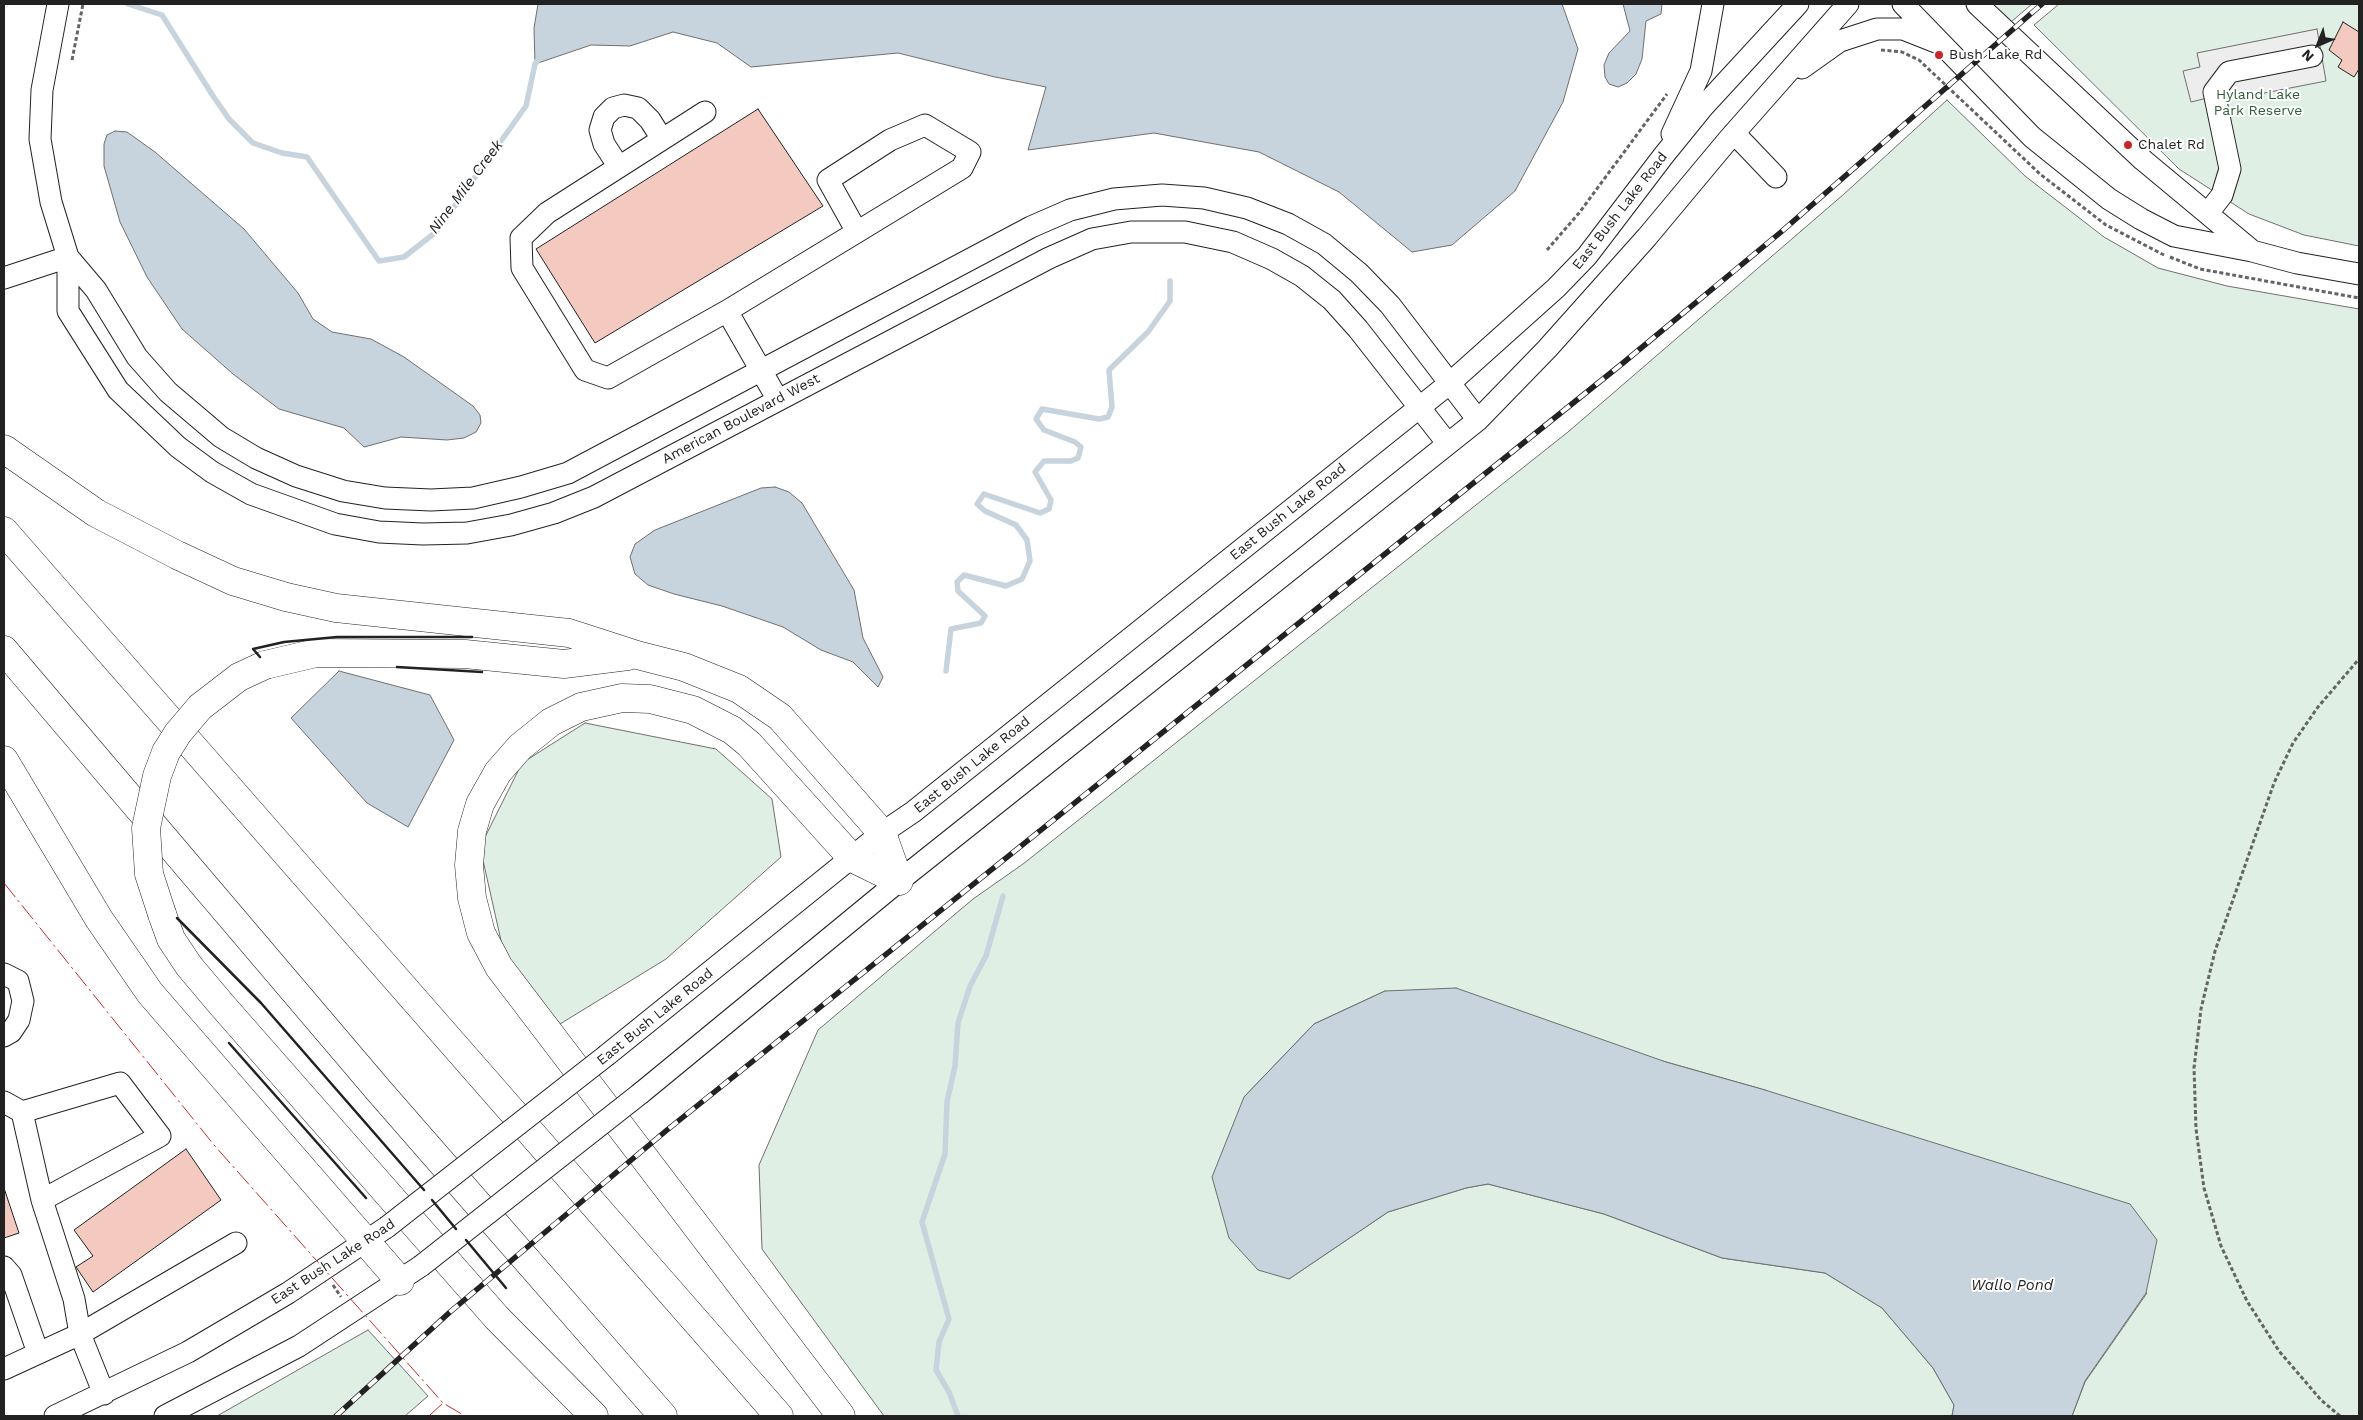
<!DOCTYPE html>
<style>
body{margin:0}
#map{position:relative;width:2363px;height:1420px;overflow:hidden;background:#fff;font-family:"Work Sans",sans-serif}
canvas{display:block}
.frame{position:absolute;inset:0;border:5px solid #222;pointer-events:none}
.north{position:absolute;left:2293px;top:20px;width:50px;height:50px;-webkit-text-stroke:4px #fff;paint-order:stroke;rotate:224deg;font-size:14px;font-weight:700;line-height:20px;text-align:center;color:#222}
.north::after{content:'';display:block;margin:auto;width:18px;height:22px;background:#222;clip-path:polygon(50% 0,100% 100%,50% 72%,0 100%)}
</style>
<div id="map">
<canvas width="2363" height="1420"></canvas>
<div class="frame"></div>
<div class="north">N</div>
</div>
<script>
const context = document.querySelector('canvas').getContext('2d');
context.lineJoin = 'round';
function paint(path, color) { context.fillStyle = color; context.fill(path, 'evenodd'); }
const toPath = rows => new Path2D(rows.map(r => 'M' + r).join(''));
function trace(path, color, width, dash) { context.strokeStyle = color; context.lineWidth = width; context.lineCap = dash ? 'butt' : 'round'; context.setLineDash(dash || []); context.stroke(path); }
function label(font, color, halo, rows, align = 'center') {
  context.font = font + ' "Work Sans",sans-serif'; context.lineWidth = 4; context.setLineDash([]); context.textBaseline = 'middle'; context.strokeStyle = halo; context.fillStyle = color; for (const [text, x, y, turn = 0] of rows) {
    context.save(); context.translate(x, y); context.rotate((+turn || 0) * Math.PI / 180); context.textAlign = isNaN(turn) ? turn : align; if (halo) context.strokeText(text, 0, 0); context.fillText(text, 0, 0); context.restore();
  }
}
const green = toPath([
 [1993,4,2032,4,2011,22,1993,4],
 [2059,4,2359,4,2359,246,2304,235,2249,214,2179,169,2034,25,2059,4],
 [1947,100,2025,176,2104,237,2158,268,2227,286,2359,309,2359,1416,2072,1416,2085,1382,2147,1293,1765,1090,1666,1062,1385,991,1314,1024,1244,1097,1289,1279,1388,1212,1466,1188,1488,1184,1604,1214,1722,1258,1825,1273,1882,1308,1933,1368,1954,1405,1952,1416,884,1416,762,1249,759,1165,818,1030,973,899,1023,864,1568,432,1844,194,1947,100],
 [585,723,716,749,772,799,781,857,666,959,560,1024,504,954,480,847,522,763,585,723],
 [368,1330,428,1396,405,1416,217,1416,368,1330]
]);
const parking = toPath([
 [2317,29,2326,81,2244,97,2228,93,2191,102,2183,71,2200,67,2197,53,2317,29]
]);
const water = toPath([
 [538,4,1562,4,1578,49,1563,102,1515,191,1452,245,1412,252,1339,192,1259,152,1154,133,1028,150,1046,87,995,77,898,53,751,67,717,43,673,32,630,46,591,45,535,64,534,28,538,4],
 [1623,4,1662,4,1661,14,1646,21,1642,59,1636,74,1627,83,1618,87,1609,84,1605,77,1604,65,1609,53,1630,31,1623,4],
 [115,131,127,132,155,152,244,229,298,293,313,319,332,332,371,339,404,357,473,406,480,415,481,423,476,432,464,438,447,440,401,437,364,447,344,428,279,409,233,374,182,329,147,277,120,222,104,166,104,144,107,135,115,131],
 [775,487,789,492,802,503,854,590,863,638,883,677,878,687,853,662,821,650,783,627,722,606,674,594,648,585,635,574,630,557,635,544,655,530,761,488,775,487],
 [339,671,430,695,454,740,408,827,367,803,291,718,339,671],
 [1456,988,1666,1062,1765,1090,2130,1204,2157,1240,2146,1293,2085,1381,2072,1416,1952,1416,1954,1405,1933,1368,1882,1308,1825,1273,1722,1258,1604,1214,1488,1184,1466,1188,1388,1212,1289,1279,1258,1270,1229,1238,1212,1177,1244,1097,1314,1024,1385,991,1456,988]
]);
const stream = toPath([
 [128,4,162,15,213,96,229,119,253,143,282,153,307,157,379,261,404,257,436,232,526,106,535,64,538,60],
 [946,671,951,629,981,623,985,616,958,591,957,582,964,575,1006,586,1022,579,1030,561,1027,540,1016,525,985,511,977,504,984,494,1040,513,1049,509,1051,500,1035,472,1044,461,1071,461,1078,458,1081,447,1075,442,1044,430,1036,419,1042,409,1099,419,1108,417,1112,407,1109,370,1148,332,1170,301,1170,281],
 [958,1416,949,1392,936,1370,939,1342,949,1319,922,1222,945,1154,947,1102,955,1066,958,1023,970,986,986,956,1003,896]
]);
const building = toPath([
 [2343,22,2359,32,2359,69,2354,77,2338,67,2342,60,2329,50,2343,22],
 [758,109,823,206,595,343,536,249,758,109],
 [186,1149,221,1200,93,1292,76,1267,93,1256,74,1230,186,1149],
 [4,1188,19,1233,4,1238,4,1188]
]);
const path = toPath([
 [1881,50,1902,52,1919,60,2040,174,2106,225,2164,255],
 [72,60,83,4],
 [1547,250,1579,213,1667,94],
 [2170,257,2200,269,2359,298],
 [333,1285,341,1297],
 [2340,1416,2321,1400,2279,1351,2247,1301,2221,1246,2204,1188,2196,1129,2194,1068,2201,1009,2215,951,2274,783,2293,743,2318,707,2359,659]
]);
const minor = toPath([
 [58,4,42,90,40,139,51,202,68,257,68,311,118,390,178,447,212,472,251,494,335,524,379,532,423,534,467,533,511,525,554,513,594,497,1049,258,1092,239,1131,232,1185,232,1233,242,1272,259,1302,276,1332,300,1358,329,1448,444],
 [1903,4,2032,137,2109,199,2141,219,2174,236,2252,251,2297,263,2359,274],
 [1977,4,2143,160,2250,249],
 [1802,68,1840,41,1877,29,1903,29,1936,42],
 [705,112,547,213,521,238,522,268,585,370,608,378,727,311,857,232,962,168,970,152,925,125,890,140,828,180,857,232],
 [1734,133,1776,177],
 [1672,134,1701,71,1713,4],
 [619,167,604,144,600,130,604,117,613,108,624,105,638,108,650,120,662,139],
 [2208,213,2222,195,2230,169,2214,92,2229,72,2312,56],
 [68,257,96,290,137,357,168,392,221,437,256,458,296,476,343,491,385,498,431,500,473,498,521,487,568,473,1031,227,1070,210,1114,199,1162,195,1204,198,1247,208,1288,224,1324,244,1359,273,1390,305,1478,420],
 [4,278,68,257],
 [727,311,778,400],
 [4,974,18,981,23,1001,19,1020,11,1032,4,1036],
 [607,1055,882,833,913,812,1450,383,1556,288,1587,256,1664,155,1703,107,1798,4],
 [641,1093,899,881,1478,420,1547,349,1647,237,1728,140,1848,4],
 [4,1102,22,1112],
 [42,1200,160,1136,120,1083,22,1112,42,1200,74,1299,80,1334,104,1394],
 [4,1267,11,1275,38,1353],
 [4,1369,80,1334,236,1243],
 [55,1416,188,1352,288,1293,387,1227],
 [165,1416,299,1346,421,1266]
]);
const highway = toPath([
 [4,449,96,513,177,555,233,581,286,597,336,608,569,633,637,655,684,667,739,689,780,717,882,833,899,881],
 [4,531,779,1416],
 [4,650,380,1092,663,1416],
 [265,665,316,653,465,654,564,664,628,656],
 [4,760,99,919,150,993,400,1281],
 [162,914,171,939,189,966,221,1004,497,1318,594,1416],
 [841,1416,499,967,481,933,472,898,469,865,472,831,480,804,498,772,520,747,551,722,581,707,622,698,650,699,693,710,732,730,749,744,852,858,899,881]
]);
const rail = toPath([
 [336,1416,450,1312,667,1130,1623,363,1781,232,2042,4]
]);
const minorBridge = toPath([
 [387,1227,607,1055],
 [421,1266,641,1093]
]);
const highwayBridge = toPath([
 [162,914,149,874,146,828,157,776,166,752,178,733,200,707,239,677,265,665]
]);
const wall = toPath([
 [260,657,253,649,284,642,337,637,472,637],
 [397,667,482,672],
 [177,918,261,1003,424,1190],
 [229,1043,366,1198],
 [432,1200,456,1229],
 [466,1240,506,1288]
]);
const power = toPath([
 [4,883,214,1145,443,1403,465,1416],
 [429,1416,443,1403]
]);
const markers = [
 [1939,55,5,"#c62828"],
 [2128,145,5,"#c62828"]
];
const poiNames = [
 ["Bush Lake Rd",1949,55],
 ["Chalet Rd",2138,145]
];
const parkNames = [
 ["Hyland Lake",2258,95],
 ["Park Reserve",2258,111]
];
const streetNames = [
 ["East Bush Lake Road",1620,211,-52],
 ["American Boulevard West",741,419,-28],
 ["East Bush Lake Road",1288,512,-39],
 ["East Bush Lake Road",972,765,-39],
 ["East Bush Lake Road",655,1017,-39],
 ["East Bush Lake Road",333,1262,-33]
];
const waterNames = [
 ["Nine Mile Creek",466,187,-53],
 ["Wallo Pond",2012,1286]
];
paint(green, '#e0efe3');
trace(green, '#6f6f6f', 1);
paint(parking, '#ededed');
trace(parking, '#6f6f6f', 1);
paint(water, '#c7d3dd');
trace(water, '#6f6f6f', 1);
trace(stream, '#c7d3dd', 5.5);
paint(building, '#f3c9c0');
trace(building, '#222', 1);
trace(minor, '#222', 23);
trace(highway, '#222', 29);
trace(path, '#646464', 3, [4, 2.5]);
trace(minor, '#fff', 21);
trace(highway, '#fff', 28);
trace(rail, '#222', 5.5);
trace(rail, '#fff', 4, [11]);
trace(minorBridge, '#222', 23, []);
trace(highwayBridge, '#222', 29, []);
trace(minorBridge, '#fff', 21);
trace(highwayBridge, '#fff', 28);
trace(wall, '#222', 2.5);
trace(power, '#c62828', 1, [18, 4, 2.5, 4]);
for (const [x, y, r, color] of markers) { const dot = new Path2D(); dot.arc(x, y, r, 0, 2 * Math.PI); context.fillStyle = color; context.fill(dot); trace(dot, '#fff', 2); }
label('14px', '#222', '#fff', poiNames, 'left');
label('14px', '#2f5e38', '#fff', parkNames);
label('14px', '#222', '#fff', streetNames);
label('italic 15px', '#222', '#fff', waterNames);
</script>
